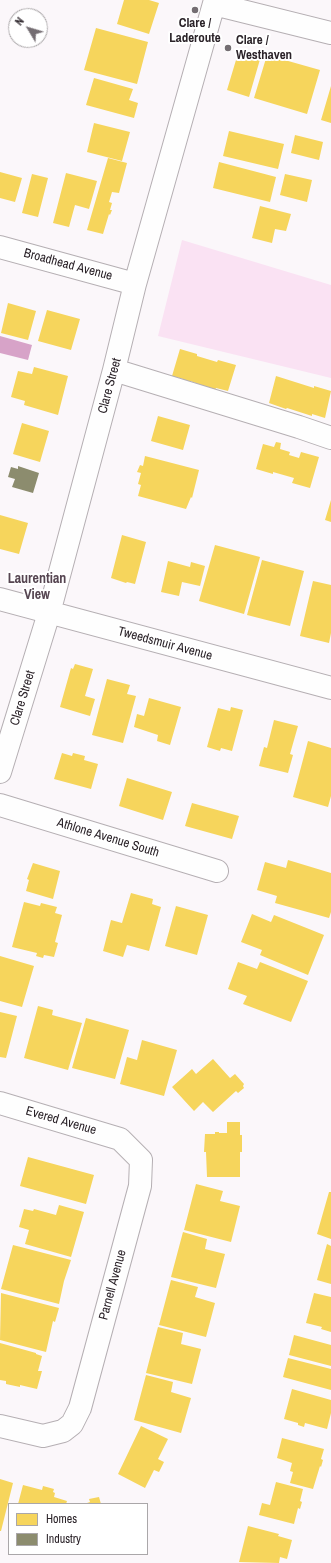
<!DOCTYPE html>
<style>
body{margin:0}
#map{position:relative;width:331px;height:1563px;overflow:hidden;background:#fbf7fa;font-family:"Archivo Narrow",sans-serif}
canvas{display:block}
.legend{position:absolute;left:8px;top:1503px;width:140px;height:52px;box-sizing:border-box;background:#fff;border:1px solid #aaa7a9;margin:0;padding:5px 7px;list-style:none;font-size:12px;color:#2b2329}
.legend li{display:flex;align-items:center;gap:8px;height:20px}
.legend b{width:20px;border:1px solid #aaa7a9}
.north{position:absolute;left:8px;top:8px;width:40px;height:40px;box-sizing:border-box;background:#fff;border:1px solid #aaa7a9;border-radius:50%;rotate:308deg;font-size:11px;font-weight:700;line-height:16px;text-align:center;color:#2b2329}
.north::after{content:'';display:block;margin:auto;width:14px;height:18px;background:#746d72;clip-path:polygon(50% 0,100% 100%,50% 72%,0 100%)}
</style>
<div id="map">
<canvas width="331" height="1563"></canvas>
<ul class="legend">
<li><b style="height:11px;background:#f6d55c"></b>Homes</li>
<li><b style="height:11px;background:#8c8c6e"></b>Industry</li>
</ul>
<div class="north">N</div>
</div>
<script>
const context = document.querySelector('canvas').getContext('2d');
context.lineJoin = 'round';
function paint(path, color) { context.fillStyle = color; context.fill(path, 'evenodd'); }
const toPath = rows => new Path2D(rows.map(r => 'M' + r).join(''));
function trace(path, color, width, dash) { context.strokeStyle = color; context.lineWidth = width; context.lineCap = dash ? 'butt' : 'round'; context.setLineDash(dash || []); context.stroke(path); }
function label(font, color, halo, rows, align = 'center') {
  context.font = font + ' "Archivo Narrow",sans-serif'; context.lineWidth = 4; context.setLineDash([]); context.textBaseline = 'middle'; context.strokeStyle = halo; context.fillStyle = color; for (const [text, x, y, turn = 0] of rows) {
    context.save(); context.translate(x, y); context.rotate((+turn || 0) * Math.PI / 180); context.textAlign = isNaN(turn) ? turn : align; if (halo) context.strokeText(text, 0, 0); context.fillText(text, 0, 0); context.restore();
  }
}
const green = toPath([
 [182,240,331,285,331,378,158,336]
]);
const water = toPath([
 [0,336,32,345,28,360,0,353]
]);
const homes = toPath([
 [124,0,149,0,159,3,149,34,117,24],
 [96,28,148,42,137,84,84,70],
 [239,50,261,56,249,97,227,90],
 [267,55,320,70,307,114,254,98],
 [94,78,133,89,129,100,138,103,134,118,86,105],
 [331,86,331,123,321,120],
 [94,123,130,132,122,161,87,152],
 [229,131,284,144,278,169,223,156],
 [295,135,323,142,319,160,291,153],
 [108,158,127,163,119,193,112,192,109,202,112,203,110,210,112,210,110,215,109,214,103,234,87,230],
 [219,162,276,177,270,202,213,188],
 [0,172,22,178,15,202,0,198],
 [66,173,97,181,89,209,75,205,69,227,53,223],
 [32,174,48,178,38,217,22,213],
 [285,174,312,180,307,202,280,195],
 [260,206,291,214,286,231,275,229,272,243,252,238],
 [8,303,36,311,28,340,1,333],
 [47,310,80,319,71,350,38,341],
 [180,349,197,354,197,356,217,362,218,360,236,365,228,391,216,388,215,390,190,381,189,383,183,381,183,379,172,376],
 [34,367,68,376,58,415,24,405,25,401,11,397,18,371,32,374],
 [276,376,314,388,314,386,331,391,325,418,312,414,312,416,287,408,286,409,269,403],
 [158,416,190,425,183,450,151,441],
 [22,423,49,431,40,462,13,454],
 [276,442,281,443,280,449,290,452,289,455,299,458,301,452,319,457,310,488,292,483,294,478,273,472,273,474,256,469,263,444,274,447],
 [145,456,199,470,192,498,191,497,186,509,138,496,141,485,138,484,141,473,137,472,140,465,143,466],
 [331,500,331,522,325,520],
 [0,515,28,523,19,554,0,549],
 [122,535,146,542,135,584,127,582,126,583,111,578],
 [215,545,260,557,244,614,199,601],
 [262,560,304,571,290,626,247,615],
 [168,561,190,567,191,562,205,566,200,586,182,582,179,596,161,592],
 [313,581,331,585,331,633,329,643,300,636],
 [75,664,93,669,85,696,95,699,90,716,60,707,71,668,73,669],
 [107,679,130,685,127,694,136,696,123,743,92,735],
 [149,698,181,707,170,745,157,741,158,735,134,727,137,714,144,716],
 [231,707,243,710,232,751,221,748,220,751,207,747,218,708,230,711],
 [274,720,298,726,290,754,293,755,288,773,259,766,264,747,267,748],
 [308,741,331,748,331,796,328,807,293,797],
 [62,753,72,756,73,753,85,756,84,760,98,764,91,789,54,779],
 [127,778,172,792,163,820,119,806],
 [192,803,239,816,232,839,185,826],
 [288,860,331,873,331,912,329,918,275,903,277,896,257,890,265,862,286,868],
 [33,863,60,871,53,899,26,891,29,880,27,879],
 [131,893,153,899,152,904,161,907,149,951,127,945,123,957,103,951,111,920,122,923],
 [24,902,40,906,41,903,57,907,55,913,62,915,55,942,58,943,54,957,44,955,43,958,36,956,37,953,12,947],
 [176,906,208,915,197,955,165,946],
 [252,914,271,922,274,915,324,935,308,975,260,955,262,950,241,942],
 [0,956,34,966,22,1007,0,1001],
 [238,962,257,969,260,962,308,981,291,1022,243,1004,247,996,228,989],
 [38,1006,53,1010,52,1015,82,1023,68,1070,24,1058],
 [0,1012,17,1016,6,1058,0,1057],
 [86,1018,129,1030,115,1079,72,1068],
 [142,1040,177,1050,164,1096,120,1084,127,1057,137,1060],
 [213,1059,230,1078,235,1074,244,1084,243,1086,244,1088,238,1093,236,1091,213,1112,203,1102,194,1111,172,1087,192,1069,196,1074],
 [227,1122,240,1122,240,1135,242,1135,242,1152,240,1152,240,1177,207,1177,206,1152,204,1152,205,1134,215,1134,215,1132,219,1132,219,1133,227,1133],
 [28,1157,94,1175,86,1204,20,1186],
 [196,1184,223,1191,220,1201,240,1206,231,1242,184,1230],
 [329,1192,331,1192,331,1239,317,1234],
 [59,1205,84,1212,71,1257,25,1244,29,1230,19,1227,24,1209,33,1211,34,1209,56,1215],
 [183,1232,207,1239,205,1249,225,1254,216,1288,171,1277],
 [327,1244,331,1246,331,1284,317,1280],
 [13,1245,71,1260,64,1281,59,1304,1,1289],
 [171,1280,198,1287,195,1297,215,1303,206,1337,159,1325],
 [1,1293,59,1308,55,1322,53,1321,46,1352,0,1340],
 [314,1293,331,1297,331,1332,321,1329,322,1327,306,1323],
 [158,1327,183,1333,181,1344,201,1349,192,1384,146,1373],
 [294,1335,331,1345,331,1366,289,1355],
 [0,1343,36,1353,36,1354,42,1356,38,1371,42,1371,37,1389,20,1385,20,1387,6,1384,6,1381,0,1380],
 [288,1358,331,1369,331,1390,283,1377],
 [146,1375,173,1382,171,1392,191,1398,181,1433,134,1420],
 [292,1389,331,1400,331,1413,327,1429,305,1423,304,1427,298,1425,298,1423,284,1419],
 [141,1426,168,1439,158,1459,164,1462,159,1472,154,1470,145,1488,118,1474],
 [282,1438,324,1449,321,1459,323,1460,321,1467,320,1466,313,1489,290,1483,293,1472,290,1471,292,1463,277,1458],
 [0,1479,13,1483,1,1531,0,1531],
 [276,1482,303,1489,300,1501,302,1502,300,1509,298,1508,294,1524,259,1515,262,1503,270,1505],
 [23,1485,42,1490,43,1486,54,1489,53,1492,55,1493,54,1497,67,1501,66,1504,18,1504],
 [99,1497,101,1504,84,1504,90,1502,89,1499],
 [248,1526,279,1534,278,1536,292,1540,287,1559,280,1557,279,1563,239,1562]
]);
const industry = toPath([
 [18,466,39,473,33,493,12,487,15,479,8,477,11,467,18,469]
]);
const minor = toPath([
 [214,4,331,33],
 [0,247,135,284],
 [114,370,299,427,331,438],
 [0,599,331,688],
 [0,772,49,613,114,370,135,284,215,0],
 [0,805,217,871],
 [0,1103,120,1139,141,1160,140,1186,80,1408,72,1424,63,1431,43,1436,0,1426]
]);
const markers = [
 [195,10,4,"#746d72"],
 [228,48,4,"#746d72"]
];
const poiNames = [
 ["Clare /",195,24],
 ["Laderoute",195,39],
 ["Clare /",236,41,"left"],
 ["Westhaven",236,56,"left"]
];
const streetNames = [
 ["Broadhead Avenue",68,265,15],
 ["Clare Street",110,386,-75],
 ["Tweedsmuir Avenue",165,644,15],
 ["Clare Street",23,698,-73],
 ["Athlone Avenue South",108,838,17],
 ["Evered Avenue",61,1121,16],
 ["Parnell Avenue",113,1285,-75]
];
const neighbourhoodNames = [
 ["Laurentian",37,579],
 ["View",37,595]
];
paint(green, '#fae2f3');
paint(water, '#d7a3c8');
paint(homes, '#f6d55c');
paint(industry, '#8c8c6e');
trace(minor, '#b5afb3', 24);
trace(minor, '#fefefe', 22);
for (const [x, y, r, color] of markers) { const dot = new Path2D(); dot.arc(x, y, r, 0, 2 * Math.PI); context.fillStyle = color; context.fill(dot); trace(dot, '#fff', 1.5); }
label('bold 13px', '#2b2329', '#fff', poiNames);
label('13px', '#2b2329', '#fff', streetNames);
label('bold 14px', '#564551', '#fff', neighbourhoodNames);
</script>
